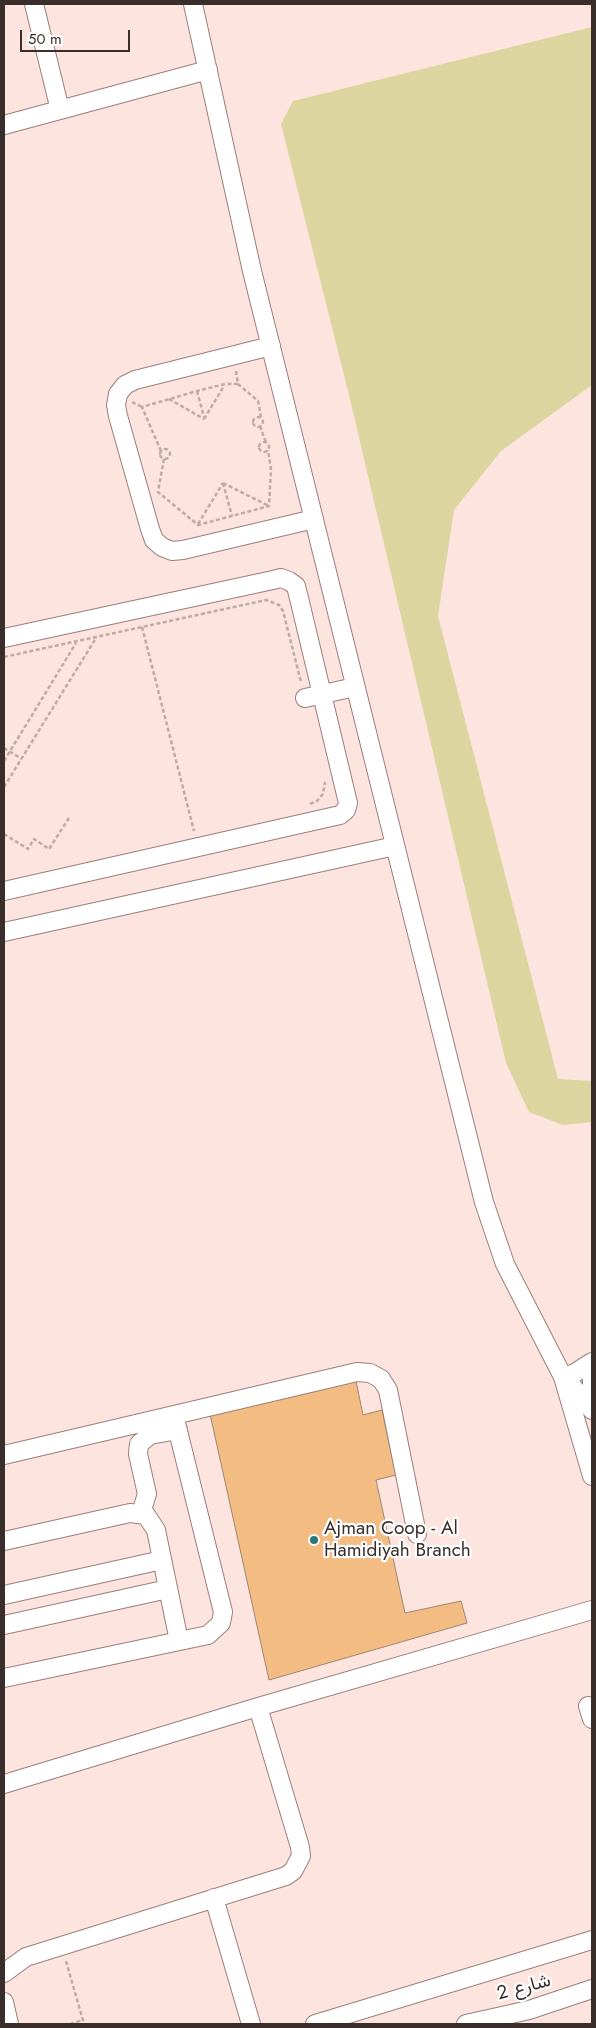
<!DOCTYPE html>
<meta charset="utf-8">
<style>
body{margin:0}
#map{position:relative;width:596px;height:2028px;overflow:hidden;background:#fde4de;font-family:Jost,sans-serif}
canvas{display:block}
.frame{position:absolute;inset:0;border:5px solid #392e2b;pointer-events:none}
.scale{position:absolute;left:20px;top:30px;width:110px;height:22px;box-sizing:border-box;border:2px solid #392e2b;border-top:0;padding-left:6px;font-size:15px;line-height:18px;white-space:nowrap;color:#392e2b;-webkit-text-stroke:4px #fff;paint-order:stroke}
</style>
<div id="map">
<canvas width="596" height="2028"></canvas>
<div class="frame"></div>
<div class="scale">50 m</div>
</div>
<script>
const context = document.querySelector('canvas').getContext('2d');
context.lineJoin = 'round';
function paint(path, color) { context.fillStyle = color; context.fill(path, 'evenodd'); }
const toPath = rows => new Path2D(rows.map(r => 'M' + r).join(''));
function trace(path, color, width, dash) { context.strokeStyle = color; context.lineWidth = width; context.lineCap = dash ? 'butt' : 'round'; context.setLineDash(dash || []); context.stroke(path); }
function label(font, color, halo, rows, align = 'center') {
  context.font = font + ' Jost,Vazirmatn,sans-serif'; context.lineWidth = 4.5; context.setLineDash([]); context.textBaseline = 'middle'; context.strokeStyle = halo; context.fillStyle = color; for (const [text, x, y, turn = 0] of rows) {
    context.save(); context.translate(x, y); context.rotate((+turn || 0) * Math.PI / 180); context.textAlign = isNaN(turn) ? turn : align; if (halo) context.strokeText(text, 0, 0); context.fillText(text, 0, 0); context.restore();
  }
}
const green = toPath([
 [592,27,592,385,501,451,454,510,438,616,558,1079,592,1081,592,1122,563,1125,529,1112,506,1063,349,395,281,124,293,101]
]);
const building = toPath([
 [356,1381,363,1415,382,1410,396,1475,376,1480,405,1613,461,1601,467,1623,269,1680,210,1414,356,1381]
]);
const path = toPath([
 [236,371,238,384,258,401,261,417],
 [197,391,204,417],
 [169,399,204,419],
 [132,402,142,407],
 '253 422a5 5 0 1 1 10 0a5 5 0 1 1-10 0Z',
 [204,419,224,386],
 [260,426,266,443],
 '259 447a5 5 0 1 1 10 0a5 5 0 1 1-10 0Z',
 '160 454a5 5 0 1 1 10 0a5 5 0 1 1-10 0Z',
 [161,451,142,407,197,391,225,384,238,384],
 [164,459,158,492,198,525,269,506,271,469,268,450],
 [223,483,269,506],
 [223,483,232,516],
 [198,524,223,483],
 [142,627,194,831],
 [4,657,266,600,279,605,283,611,301,682],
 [4,748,22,759],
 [4,761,76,643],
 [4,787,96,638],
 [310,804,317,801,323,794,325,782],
 [4,834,28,849,34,839,49,849,69,818],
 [66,1961,84,2024],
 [70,2024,83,2020]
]);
const minor = toPath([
 [34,4,60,110],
 [193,4,252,271,484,1202,505,1264,563,1377,592,1476],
 [4,125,208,70],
 [271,346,135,380,125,385,118,394,116,405,118,416,150,529,154,540,162,547,172,551,183,550,314,519],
 [4,638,273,580,281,578,289,581,296,586,298,594,348,803,346,810,340,815,4,891],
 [305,698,355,687],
 [4,932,395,846],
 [563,1377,575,1373,592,1362],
 [592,1379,592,1402],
 [567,1380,592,1410],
 [4,1455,357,1372,370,1373,381,1379,388,1390,417,1534],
 [141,1513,147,1494,138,1454,139,1444,150,1435,178,1430],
 [4,1541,130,1513,146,1515,156,1530,179,1641],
 [4,1595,162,1560],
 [4,1625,168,1589],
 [4,1678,208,1635,221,1623,223,1612,174,1415],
 [588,1706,592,1719],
 [4,1784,258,1707,592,1610],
 [214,1898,251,2024],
 [4,1973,26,1957,286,1876,293,1871,301,1856,300,1847,258,1707],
 [4,2002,9,2024],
 [315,2024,592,1940],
 [466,2024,529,2010,592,1989]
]);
const markers = [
 [314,1540,5,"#2d767a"]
];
const poiNames = [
 ["Ajman Coop - Al",324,1529],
 ["Hamidiyah Branch",324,1551]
];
const streetNames = [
 ["شارع 2",524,1988,-15]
];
paint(green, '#ddd5a0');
paint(building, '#f3bc83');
trace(building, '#9a8774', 1);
trace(minor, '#9b7f79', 20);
trace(path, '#bfaaa5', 2.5, [4, 2.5]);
trace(minor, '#fff', 18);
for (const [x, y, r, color] of markers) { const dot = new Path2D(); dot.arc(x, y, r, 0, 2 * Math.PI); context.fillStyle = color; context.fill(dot); trace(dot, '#fff', 2); }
label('19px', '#392e2b', '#fff', poiNames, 'left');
label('19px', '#392e2b', '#fff', streetNames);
</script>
